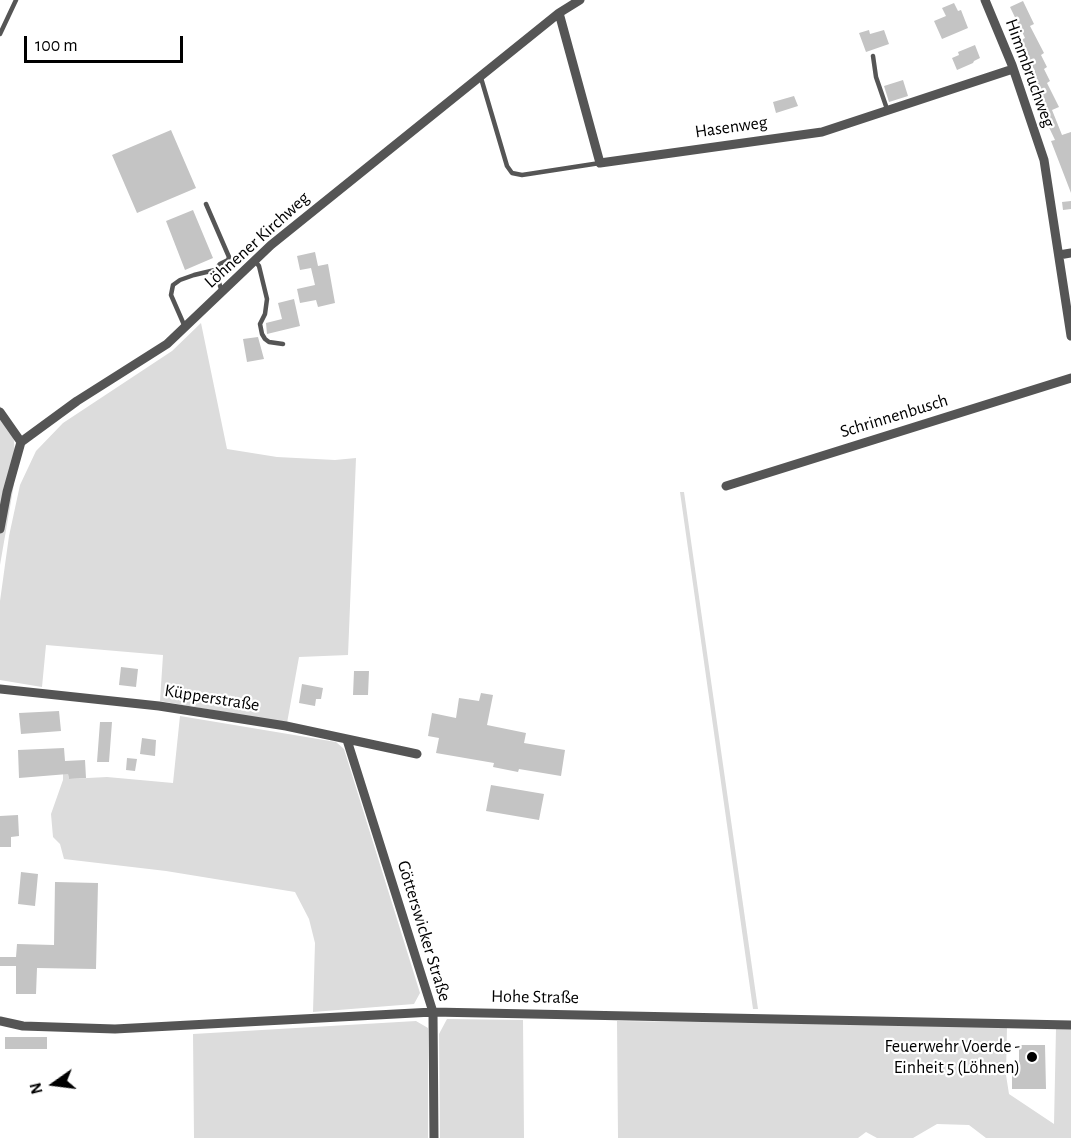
<!DOCTYPE html>
<meta charset="utf-8">
<style>
body{margin:0}
#map{position:relative;width:1071px;height:1138px;overflow:hidden;background:#fff;font-family:"Alegreya Sans",sans-serif}
canvas{display:block}
.north{position:absolute;left:24px;top:1054px;width:60px;height:60px;-webkit-text-stroke:4px #fff;paint-order:stroke;rotate:256deg;font-size:16px;font-weight:700;line-height:24px;text-align:center;color:#000}
.north::after{content:'';display:block;margin:auto;width:21px;height:27px;background:#000;clip-path:polygon(50% 0,100% 100%,50% 72%,0 100%)}
.scale{position:absolute;left:24px;top:36px;width:159px;height:27px;box-sizing:border-box;border:3px solid #000;border-top:0;padding-left:8px;font-size:18px;line-height:21px;white-space:nowrap;color:#000;-webkit-text-stroke:4px #fff;paint-order:stroke}
</style>
<div id="map">
<canvas width="1071" height="1138"></canvas>
<div class="north">N</div>
<div class="scale">100 m</div>
</div>
<script>
const context = document.querySelector('canvas').getContext('2d');
context.lineJoin = 'round';
function paint(path, color) { context.fillStyle = color; context.fill(path, 'evenodd'); }
const toPath = rows => new Path2D(rows.map(r => 'M' + r).join(''));
function trace(path, color, width, dash) { context.strokeStyle = color; context.lineWidth = width; context.lineCap = dash ? 'butt' : 'round'; context.setLineDash(dash || []); context.stroke(path); }
function label(font, color, halo, rows, align = 'center') {
  context.font = font + ' "Alegreya Sans",sans-serif'; context.lineWidth = 4.5; context.setLineDash([]); context.textBaseline = 'middle'; context.strokeStyle = halo; context.fillStyle = color; for (const [text, x, y, turn = 0] of rows) {
    context.save(); context.translate(x, y); context.rotate((+turn || 0) * Math.PI / 180); context.textAlign = isNaN(turn) ? turn : align; if (halo) context.strokeText(text, 0, 0); context.fillText(text, 0, 0); context.restore();
  }
}
const green = toPath([
 [201,323,227,449,277,457,335,460,356,458,348,655,299,657,287,723,160,701,163,655,46,645,42,687,0,680,0,601,9,536,20,485,36,451,63,423,172,351],
 [0,406,13,429,15,456,14,484,0,565],
 [680,492,684,492,758,1009,753,1009],
 [180,716,336,742,344,749,420,993,414,1004,313,1012,315,943,309,919,295,892,166,871,64,859,60,844,53,837,51,814,63,780,63,774,68,774,69,779,107,777,173,783],
 [447,1019,523,1020,524,1138,440,1138,439,1034],
 [416,1021,428,1028,428,1138,194,1138,193,1034],
 [617,1021,1007,1026,1006,1075,1009,1094,1054,1124,1056,1028,1071,1029,1071,1138,986,1138,969,1125,937,1124,913,1138,877,1138,866,1132,858,1138,618,1138]
]);
const building = toPath([
 [1023,1,1034,24,1030,26,1044,53,1041,55,1047,67,1044,69,1050,81,1047,83,1059,107,1052,110,1062,135,1071,132,1071,193,1051,141,1055,140,1037,102,1040,101,1027,75,1035,71,1019,41,1025,38,1010,7],
 [954,3,958,11,961,10,968,28,942,39,934,21,946,16,942,8],
 [869,30,870,34,884,30,889,44,866,52,859,33],
 [975,45,980,58,974,61,973,63,957,70,952,58,959,55,958,52],
 [903,80,908,96,889,102,884,86],
 [794,96,798,106,776,113,773,102],
 [171,130,196,188,137,213,112,155],
 [1071,201,1071,209,1063,210,1062,202],
 [193,210,213,258,185,270,166,221],
 [315,252,318,266,328,264,335,303,318,307,316,300,300,303,297,289,315,285,311,268,300,270,297,256],
 [294,299,300,326,267,334,266,323,282,319,278,303],
 [258,337,264,359,247,362,243,339],
 [121,667,138,669,136,687,119,685],
 [354,671,369,671,368,695,353,695],
 [302,684,323,688,321,699,316,699,315,706,299,703],
 [481,693,493,695,487,725,526,733,524,743,565,750,561,776,519,769,518,772,493,767,494,763,436,753,439,738,428,736,432,713,456,718,459,698,479,701],
 [59,711,61,731,21,734,19,713],
 [100,722,112,722,109,762,97,762],
 [142,738,156,740,155,756,140,754],
 [64,748,65,761,85,760,86,778,69,779,68,774,19,778,18,750],
 [127,758,137,759,135,771,126,770],
 [491,785,544,794,539,820,486,811],
 [18,815,19,836,11,837,11,847,0,847,0,816],
 [21,872,38,874,35,906,18,904],
 [55,882,98,883,96,969,37,968,36,994,16,994,16,966,0,966,0,957,16,957,17,944,54,945],
 [5,1037,47,1037,47,1049,5,1049],
 [1019,1045,1045,1045,1046,1089,1012,1089,1012,1073,1019,1073]
]);
const service = toPath([
 [0,34,16,0],
 [873,56,876,77,887,109],
 [481,78,507,166,512,173,522,175,600,163],
 [206,204,229,257,228,260,220,264,215,270,222,292],
 [255,261,259,266,267,299,265,314,260,324,262,334,265,339,269,342,283,344],
 [185,327,171,295,173,285,180,280,194,275,215,270]
]);
const minor = toPath([
 [985,0,1012,65,1044,160,1071,336],
 [559,13,600,163,822,132,1013,69],
 [1059,255,1071,253],
 [0,412,21,442],
 [726,486,1071,378],
 [0,529,7,492,21,442,77,401,167,344,271,245,559,13,580,0],
 [0,689,159,706,223,716,286,726,417,754],
 [347,740,433,1012,434,1138],
 [0,1021,23,1026,115,1029,433,1012,1071,1025]
]);
const markers = [
 [1032,1057,6,"#000"]
];
const streetNames = [
 ["Himmbruchweg",1030,73,70],
 ["Hasenweg",731,127,-8],
 ["Löhnener Kirchweg",257,240,-42],
 ["Schrinnenbusch",894,416,-17],
 ["Küpperstraße",212,698,9],
 ["Götterswicker Straße",424,931,73],
 ["Hohe Straße",535,997,1]
];
const poiNames = [
 ["Feuerwehr Voerde -",1020,1047],
 ["Einheit 5 (Löhnen)",1020,1068]
];
paint(green, '#dcdcdc');
paint(building, '#c4c4c4');
trace(service, '#555', 4.5);
trace(minor, '#555', 9);
for (const [x, y, r, color] of markers) { const dot = new Path2D(); dot.arc(x, y, r, 0, 2 * Math.PI); context.fillStyle = color; context.fill(dot); trace(dot, '#fff', 2); }
label('18px', '#000', '#fff', streetNames);
label('18px', '#000', '#fff', poiNames, 'right');
</script>
